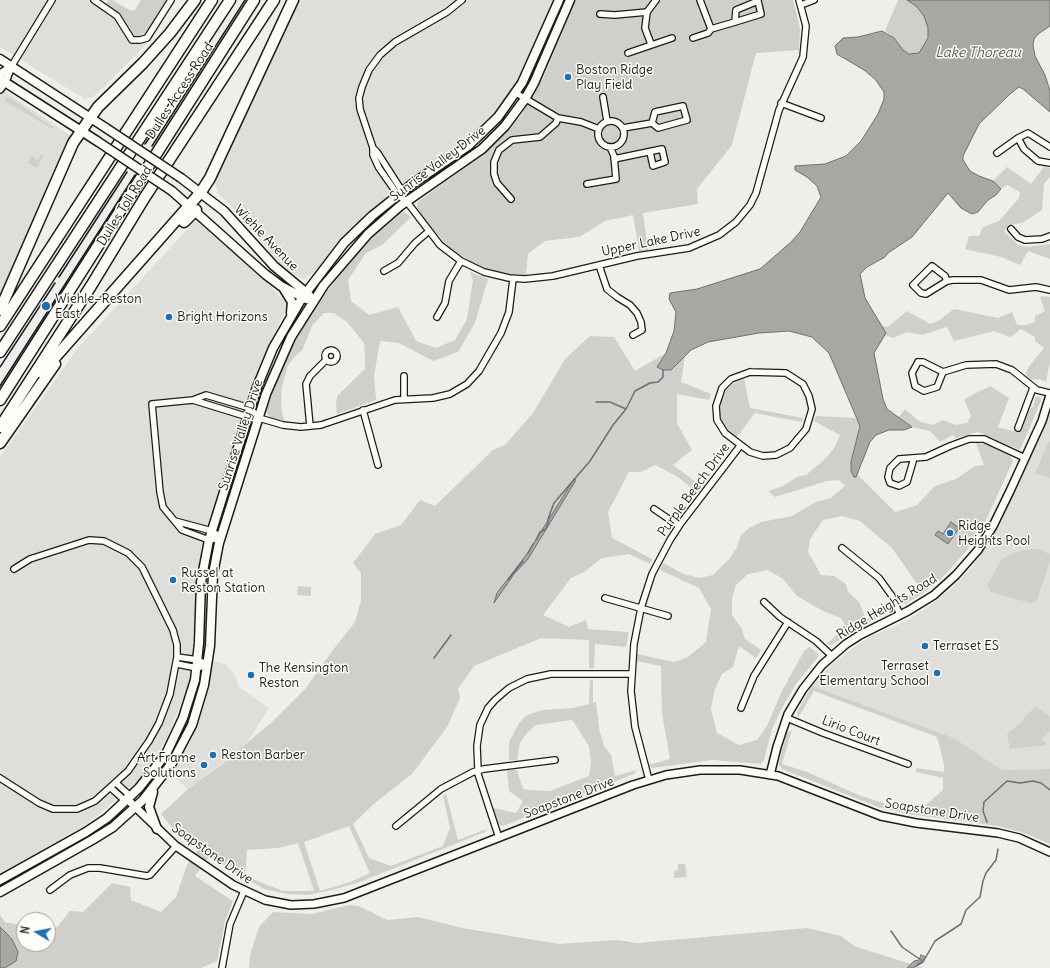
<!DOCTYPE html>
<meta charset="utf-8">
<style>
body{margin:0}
#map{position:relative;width:1050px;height:968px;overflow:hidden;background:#f0eeea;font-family:Delius,sans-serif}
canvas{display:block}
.north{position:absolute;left:16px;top:912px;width:40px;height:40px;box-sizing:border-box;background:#fdfcf7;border:1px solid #a3a29f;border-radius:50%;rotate:280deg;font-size:11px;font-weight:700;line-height:16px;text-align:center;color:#1c1c1c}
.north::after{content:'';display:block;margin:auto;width:14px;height:18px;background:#1f6fb2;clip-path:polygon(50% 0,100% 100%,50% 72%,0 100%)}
</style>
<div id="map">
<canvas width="1050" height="968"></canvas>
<div class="north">N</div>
</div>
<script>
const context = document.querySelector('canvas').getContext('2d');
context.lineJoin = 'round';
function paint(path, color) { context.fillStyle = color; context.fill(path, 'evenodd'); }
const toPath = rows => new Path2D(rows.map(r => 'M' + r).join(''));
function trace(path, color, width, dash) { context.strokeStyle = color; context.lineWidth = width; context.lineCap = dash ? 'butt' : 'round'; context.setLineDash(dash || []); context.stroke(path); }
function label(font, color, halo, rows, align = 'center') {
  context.font = font + ' Delius,sans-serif'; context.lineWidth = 3; context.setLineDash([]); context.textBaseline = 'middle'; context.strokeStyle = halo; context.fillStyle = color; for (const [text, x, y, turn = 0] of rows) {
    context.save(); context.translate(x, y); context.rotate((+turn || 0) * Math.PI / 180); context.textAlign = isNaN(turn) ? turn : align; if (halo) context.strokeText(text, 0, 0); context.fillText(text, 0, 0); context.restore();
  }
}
const built = toPath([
 [0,0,92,0,151,39,106,85,93,97,85,99,0,47],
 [298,0,555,0,523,74,503,107,473,139,340,242,316,271,304,279,288,272,281,265,241,216,218,193,214,179,232,136],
 [0,88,71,136,0,295],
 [196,220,267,283,288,305,263,359,201,549,190,680,167,739,138,782,84,826,0,874,0,457,78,348],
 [1050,413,1050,769,1002,770,954,738,812,686,832,665,850,650,872,636,906,621,927,608,952,588,973,566,999,527],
 [211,660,227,665,234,674,239,687,269,708,249,740,240,749,188,789,172,775,191,740,206,692]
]);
const green = toPath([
 [108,0,113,0,131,11,135,10,141,0,167,0,146,34,143,33,140,37,141,38,136,38,132,34,122,17,106,4],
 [576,0,793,0,800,28,799,50,756,53,732,145,697,189,698,204,643,213,648,250,639,251,633,215,605,221,579,237,545,241,528,254,526,275,508,274,489,270,472,263,449,247,427,223,417,208,417,204,419,201,479,158,497,142,521,115,543,78],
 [898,0,907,0,916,6,924,16,928,28,928,38,919,53,909,54,903,50,894,38,885,31],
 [6,97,10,98,54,128,53,129,6,102,4,105],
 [41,155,44,155,38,166,35,167,28,163,31,156,38,160],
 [1007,167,1031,184,1044,167,1050,168,1050,177,1044,184,1042,210,1022,223,1014,224,1004,231,1018,245,1029,247,1050,244,1050,259,1028,251,1020,265,1001,257,965,249,969,236,979,236,983,227,999,221,1019,198,1020,192,1007,185,1001,189,993,181],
 [404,212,411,217,382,245,366,253,348,280,351,301,369,315,398,307,416,341,436,348,455,340,467,319,473,280,470,272,488,279,475,323,458,352,433,361,399,343,380,341,374,376,376,400,337,414,336,405,337,396,365,369,365,356,364,343,347,322,334,313,324,313,312,326,302,351,299,352,288,365,282,386,281,404,283,417,285,421,270,417,266,412,277,377,288,353,304,323,346,266,368,242,401,213],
 [1042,296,1050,297,1050,362,1046,382,1039,379,1030,380,1027,377,1026,373,1028,368,1044,348,1035,341,1035,337,1021,329,1010,337,994,331,954,341,947,327,922,335,907,332,893,338,884,335,886,333,882,326,888,327,907,311,930,324,938,321,954,309,998,318,1012,312,1017,325,1026,325,1035,322,1035,316,1045,311,1040,298],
 [590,336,614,337,635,371,666,353,657,367,679,361,685,356,681,382,711,394,709,400,677,394,677,423,692,450,673,465,701,486,696,492,678,477,655,465,641,472,629,472,608,512,612,538,652,559,650,564,629,554,602,558,584,572,571,578,543,615,569,627,586,620,588,629,629,632,626,647,595,644,594,668,589,668,589,640,541,638,474,666,458,689,460,698,447,727,412,774,376,802,353,824,369,858,391,866,443,846,450,828,443,796,446,794,458,840,487,829,485,832,357,883,328,891,308,895,287,894,264,889,209,857,195,876,233,901,225,921,217,961,201,968,0,968,0,915,5,922,24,926,24,944,48,944,48,928,57,927,70,911,83,912,112,883,130,887,131,900,161,912,176,897,187,865,199,848,170,825,161,814,188,789,222,764,273,721,305,689,333,650,355,622,361,601,361,573,353,563,375,534,401,525,420,500,435,506,493,450,505,445,533,413,565,359],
 [349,826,370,873,350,882,320,891,304,842],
 [298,843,314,891,283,891,245,876,247,850,278,848],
 [744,379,750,408,803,418,802,422,755,413,736,438,723,425,720,417,719,405,727,389,733,384],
 [990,386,1009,398,998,427,1020,433,1028,412,1034,405,1035,398,1037,396,1040,397,1041,401,1020,450,978,432,956,438,953,435,940,442,930,431,912,427,898,418,905,409,919,421,932,425,943,420,956,425,967,423,971,416,964,399],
 [816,416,856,418,860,426,851,462,851,471,854,477,858,475,895,512,917,505,935,486,956,479,975,466,984,465,976,443,987,445,1010,456,1013,461,986,520,968,549,941,579,923,593,905,604,900,602,920,588,892,548,860,521,842,516,823,520,810,539,808,552,821,575,834,576,846,584,848,592,859,602,866,619,888,608,885,614,857,628,832,645,826,644,846,628,841,618,823,611,797,596,783,579,768,570,748,574,736,585,732,598,732,615,742,629,745,639,761,650,756,658,739,646,733,667,722,674,715,689,711,709,717,733,739,745,757,740,767,726,782,691,804,651,809,647,818,653,818,657,796,684,782,708,772,729,764,760,761,764,712,760,652,768,648,765,670,759,662,713,661,666,636,661,637,654,674,662,688,657,706,642,711,609,699,588,660,570,663,563,684,574,699,578,713,575,730,558,737,547,741,535,749,528,761,522,792,516,816,502,831,498,845,486,839,480,827,481,775,497,768,491,783,486,797,477,806,475,825,459,835,447,840,435,814,421],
 [1050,442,1050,478,1046,477,1035,473,1048,443],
 [1030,549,1037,549,1050,554,1050,561,1037,600,1031,603,990,592,988,584,1001,560,1013,553],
 [298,586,311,587,311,596,297,595],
 [590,680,593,680,593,703,596,702,599,728,604,746,611,755,615,776,636,770,634,774,503,826,498,824,493,808,516,813,523,801,509,791,507,770,517,770,523,789,528,790,550,791,589,776,591,763,589,746,572,720,536,725,527,733,520,743,517,760,509,760,509,742,519,723,527,715,543,710,573,708,589,704],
 [812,686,954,738,1002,770,1050,769,1050,844,1024,833,998,826,908,814,878,807,782,769,779,764,781,754,787,733,792,730,782,764,807,772,861,796,889,805,919,811,943,790,943,778,915,772,917,768,944,772,944,764,937,737,814,691,798,718,797,712],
 [1036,706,1050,717,1050,731,1042,739,1047,745,1010,749,1007,734,1024,720,1023,719],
 [678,864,685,864,687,877,674,878,674,871,678,870],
 [349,905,359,906,387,920,418,917,462,928,559,944,617,940,637,943,807,928,841,936,854,946,923,968,249,968,250,955,259,927,273,912,312,914]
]);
const water = toPath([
 [907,0,1050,0,1050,26,1038,34,1034,39,1033,45,1035,56,1045,75,1050,91,1050,112,1023,89,1019,87,1010,94,979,124,963,156,963,160,970,171,979,176,993,181,1001,189,996,195,988,200,978,212,972,214,961,208,948,193,912,237,888,253,885,257,867,267,860,274,865,298,886,333,874,353,883,399,887,409,912,427,904,430,889,430,876,435,870,442,856,477,854,477,851,471,851,462,860,426,829,353,812,337,789,331,759,333,708,342,691,350,671,370,663,370,657,367,666,353,674,331,676,312,669,299,670,293,697,289,760,269,791,242,800,232,821,197,817,186,807,177,795,170,795,166,825,164,846,156,861,141,878,114,884,99,884,92,875,79,864,70,837,54,835,46,843,38,858,37,882,31,894,38,903,50,909,54,919,53,928,38,928,28,924,16,916,6,907,0],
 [574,479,576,480,570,490,528,559,514,574,494,603,497,593,527,554,574,479],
 [951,522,959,528,948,544,935,535,938,531,943,534,951,522],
 [0,927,12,939,18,952,16,961,5,968,0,968,0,927],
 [921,955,926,957,923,960,913,968,907,968,914,961,919,960,921,955]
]);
const stream = toPath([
 [596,402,610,402,626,409],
 [536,540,540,532,546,529,548,524,548,519,554,503,590,461,613,425,626,409,635,391,650,383,658,382,663,377,663,370],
 [528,553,533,544],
 [508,580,523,561],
 [434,658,451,635],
 [987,822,983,811,984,802,1007,781,1020,783,1033,781,1041,783,1050,790],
 [891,931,902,947,921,960],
 [916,966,923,962,935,941,961,924,966,910,980,897,983,881,986,873,996,860,998,849]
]);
const minor = toPath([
 [94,0,117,16,132,40,140,40,147,38,171,0],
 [462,0,447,12,395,42,380,55,369,70,362,87,359,98,360,109,373,148,373,155,379,168,398,195,407,202,440,245,461,261,484,272,509,278,525,279,553,276,637,256,689,248,719,235,736,222,750,205,756,193,779,110,803,57,806,26,799,0],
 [700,0,711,29,735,22,761,14,758,1,736,10,735,22],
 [801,5,814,0],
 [647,12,645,28,651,44],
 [600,14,615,15,647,12,656,0],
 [693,38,708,33,711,29],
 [628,53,672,38],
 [11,67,52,0],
 [516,93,558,118,581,122,599,129],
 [603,97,607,121],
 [781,103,821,118],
 '598 134a13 13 0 1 1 26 0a13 13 0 1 1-26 0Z',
 [623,128,652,123,658,128,687,120,683,106,655,112,652,123],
 [1050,147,1028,133,1018,138,1024,149,1038,161,1050,163],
 [373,148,377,152,404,194],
 [997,153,1018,138],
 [614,159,662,149,665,162,653,166,650,152],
 [587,184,616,179,614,156,610,147],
 [511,199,497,183,494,174,494,162,499,150,512,140,540,137,556,123,558,118],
 [1011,229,1018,237,1025,240,1042,239,1050,236],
 [599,265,607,289,617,297,630,305,637,313,641,322,642,330,633,335],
 [384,271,398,263,415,243,429,231],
 [947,281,945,276,932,266,913,285,921,293,926,294,947,281,953,280,981,280,1009,290,1036,287,1050,290],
 [437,317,445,303,449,281,461,261],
 '325 356a6 6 0 1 1 12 0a6 6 0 1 1-12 0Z',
 [918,362,923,362,943,372,937,387,924,391,915,386,912,373,918,362],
 [750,372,786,373,803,384,809,396,812,409,806,429,790,448,776,455,763,456,750,452,725,433,717,420,716,406,722,388,731,379,750,372],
 [943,372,966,365,996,364,1012,370,1037,390,1050,393],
 [404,376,404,399],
 [193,400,248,417,259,418,283,425,301,427,321,425,395,400,433,398,450,394,467,384,479,371,501,333,509,312,513,279],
 [363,410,378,465],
 [310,426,306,384,310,376,326,360],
 [1018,428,1033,388],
 [914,458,907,482,899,486,890,483,888,477,890,468,899,459,926,457,950,446,969,439,984,439,1025,458],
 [654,509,679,526],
 [175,521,212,531,221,538],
 [221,538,209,540,182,530,163,507,160,492,152,404,193,400,206,395,250,408,259,418],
 [842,548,879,578,892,596,900,615],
 [605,598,668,616],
 [764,602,780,617,816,641,832,656],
 [177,657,198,660,207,665],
 [177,664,197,668,207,665],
 [741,708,754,676,788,622],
 [787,718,823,733,908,764],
 [478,770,477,746,480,725,488,708,495,700,509,688,527,679,551,674,631,674],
 [477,771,499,838],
 [0,778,39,803,53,809,77,809,95,801,128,771,149,741,159,723,170,694,177,657,177,645,173,630,142,567,128,553,104,541,89,540,30,559,14,569],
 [649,780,635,727,631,691,634,644,641,608,652,574,670,540,681,523,740,446],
 [111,788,122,798,128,800,127,793,116,783],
 [396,826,441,789,473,772,484,769,555,760],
 [50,890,70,875,88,868,100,868,147,876,150,875,176,846],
 [222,968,230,924,244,891]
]);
const tertiary = toPath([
 [0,74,11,67],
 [0,89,5,82,11,67],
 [770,775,777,747,788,714,803,689,822,665,846,644,860,635,908,611,934,595,956,575,978,550,993,526,1010,491,1042,421,1050,395],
 [128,800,176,846,233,885,265,900,291,905,314,904,344,898,633,785,666,775,700,770,740,770,778,776,881,816,916,823,998,833,1019,838,1050,852]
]);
const secondary = toPath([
 [0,59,106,128],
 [0,79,97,141],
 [181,178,224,211,274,266,309,295],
 [172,191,265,274,281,286,306,299],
 [284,289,292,302,291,313],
 [153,792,149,807,157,829],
 [0,880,86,832,107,818,139,788,166,754,183,718,195,680,199,643,201,582,209,540,257,387,273,348,302,298,344,243,372,216,412,184,468,146,498,117,522,83,559,0],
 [0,892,92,840,113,827,143,800,172,763,192,725,204,685,210,646,213,574,219,543,266,394,291,337,324,285,368,234,400,206,482,149,505,126,525,99,534,83,570,0]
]);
const motorway = toPath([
 [184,222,196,210],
 [0,310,73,143,98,107,143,63,170,33,195,0],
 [0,326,212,0],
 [0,352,230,0],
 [39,372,51,362,201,192,210,178,293,0],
 [0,400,254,0],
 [0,427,91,286,145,197,274,0],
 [0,443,55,364]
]);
const rail = toPath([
 [145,144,161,121],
 [152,146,245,0],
 [59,277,127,172],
 [0,367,55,283],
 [0,386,135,175]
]);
const secondaryBridge = toPath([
 [106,128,181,178],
 [97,141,172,191]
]);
const markers = [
 [568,77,4,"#1f6fb2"],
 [46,306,5,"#1f6fb2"],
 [169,317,4,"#1f6fb2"],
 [950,533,4,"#1f6fb2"],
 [173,580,4,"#1f6fb2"],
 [925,646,4,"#1f6fb2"],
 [937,673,4,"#1f6fb2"],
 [251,675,4,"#1f6fb2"],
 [213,755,4,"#1f6fb2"],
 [204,765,4,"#1f6fb2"]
];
const poiNames = [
 ["Boston Ridge",576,70],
 ["Play Field",576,85],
 ["Wiehle–Reston",55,299],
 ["East",55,314],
 ["Bright Horizons",177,317],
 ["Ridge",958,526],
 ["Heights Pool",958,541],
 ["Russel at",181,573],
 ["Reston Station",181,588],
 ["Terraset ES",933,646],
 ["Terraset",929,666,"right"],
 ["Elementary School",929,681,"right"],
 ["The Kensington",259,668],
 ["Reston",259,683],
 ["Reston Barber",221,755],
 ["Art Frame",196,758,"right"],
 ["Solutions",196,773,"right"]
];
const streetNames = [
 ["Dulles Access Road",180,91,-57],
 ["Sunrise Valley Drive",438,164,-37],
 ["Dulles Toll Road",125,206,-58],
 ["Wiehle Avenue",266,238,46],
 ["Upper Lake Drive",651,242,-12],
 ["Sunrise Valley Drive",241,435,-72],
 ["Purple Beech Drive",694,490,-54],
 ["Ridge Heights Road",887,607,-31],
 ["Lirio Court",851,731,21],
 ["Soapstone Drive",569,798,-21],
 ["Soapstone Drive",932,811,9],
 ["Soapstone Drive",212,854,35]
];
const waterNames = [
 ["Lake Thoreau",978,53]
];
paint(built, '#e0deda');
paint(green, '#d0cfcc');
paint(water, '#a8a7a3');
trace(water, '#706f6d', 1);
trace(stream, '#706f6d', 1.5);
trace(minor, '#1c1c1c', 8);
trace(tertiary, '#1c1c1c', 10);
trace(secondary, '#1c1c1c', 11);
trace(motorway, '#1c1c1c', 13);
trace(minor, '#fdfcf7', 5.5);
trace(tertiary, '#fdfcf7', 7);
trace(secondary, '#fdfcf7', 8);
trace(motorway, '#fdfcf7', 10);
trace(rail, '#1c1c1c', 1.5);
trace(secondaryBridge, '#1c1c1c', 11, []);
trace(secondaryBridge, '#fdfcf7', 8);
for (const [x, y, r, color] of markers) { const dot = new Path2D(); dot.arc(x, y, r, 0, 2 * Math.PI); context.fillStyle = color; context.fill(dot); trace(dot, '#fdfcf7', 1.5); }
label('13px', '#1c1c1c', '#fdfcf7', poiNames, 'left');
label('13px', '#1c1c1c', '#fdfcf7', streetNames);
label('italic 14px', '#5b5b59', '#fdfcf7', waterNames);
</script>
